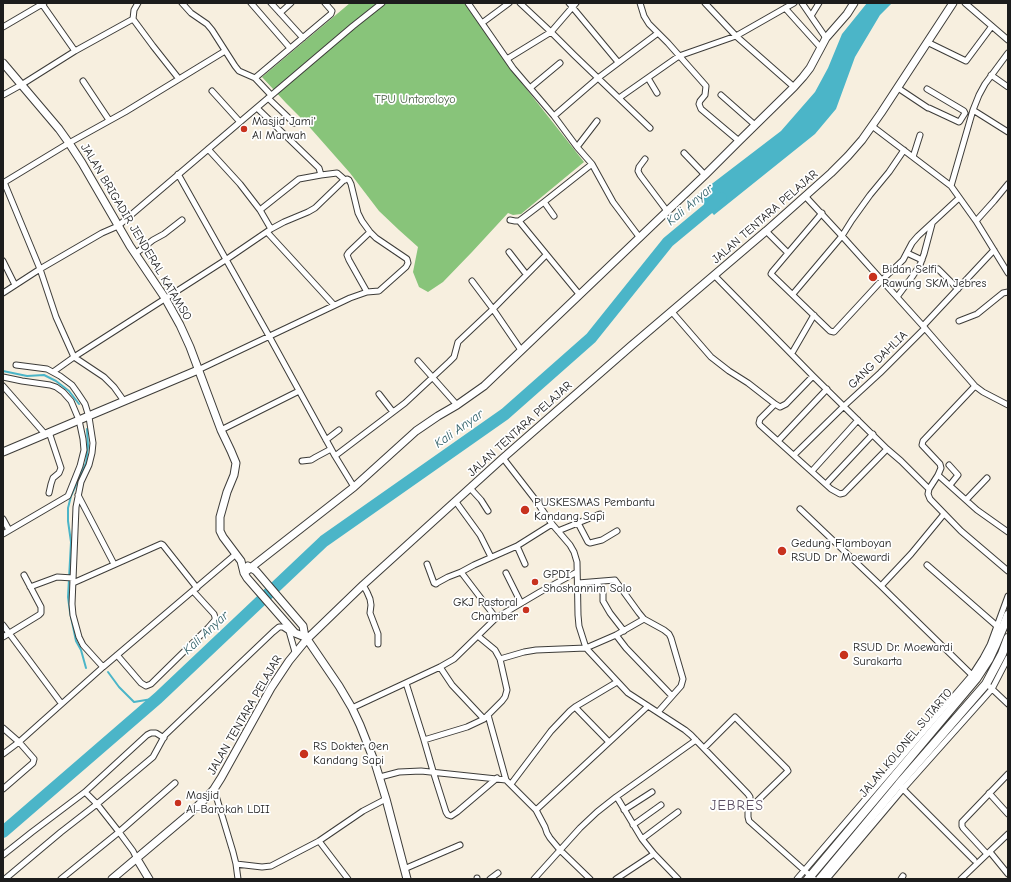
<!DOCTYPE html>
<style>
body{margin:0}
#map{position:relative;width:1011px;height:882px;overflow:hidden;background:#f7efdf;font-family:"Comic Neue",sans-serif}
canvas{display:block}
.frame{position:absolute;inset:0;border:4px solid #1c1c1c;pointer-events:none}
</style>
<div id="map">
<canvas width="1011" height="882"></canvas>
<div class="frame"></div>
</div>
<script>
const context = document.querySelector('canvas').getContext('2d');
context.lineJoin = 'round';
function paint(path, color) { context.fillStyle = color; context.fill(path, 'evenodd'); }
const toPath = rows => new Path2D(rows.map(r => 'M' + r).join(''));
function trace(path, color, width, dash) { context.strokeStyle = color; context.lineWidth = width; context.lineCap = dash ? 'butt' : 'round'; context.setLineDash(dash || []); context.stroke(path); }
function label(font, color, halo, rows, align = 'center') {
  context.font = font + ' "Comic Neue",sans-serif'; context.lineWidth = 3.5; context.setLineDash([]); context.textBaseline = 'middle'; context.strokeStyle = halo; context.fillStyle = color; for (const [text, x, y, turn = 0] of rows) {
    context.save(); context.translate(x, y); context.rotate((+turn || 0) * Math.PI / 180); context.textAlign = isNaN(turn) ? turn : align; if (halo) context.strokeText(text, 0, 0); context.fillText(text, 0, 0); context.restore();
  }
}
const green = toPath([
 [350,3,465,3,521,82,584,162,521,214,513,215,508,213,472,252,443,282,428,292,419,287,413,272,418,247,399,230,379,211,350,173,305,122,286,103,262,77]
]);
const water = toPath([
 [867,3,892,3,880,15,855,57,836,109,815,134,714,215,696,196,781,131,815,92,828,68,842,34]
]);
const stream = toPath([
 [3,371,27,376,44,375,56,381,69,391,79,404],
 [86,668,81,650,76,641,70,612,68,597,71,542,68,521,68,508,71,496,86,463,88,446,87,429],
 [108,672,119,687,134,702,158,698]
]);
const river = toPath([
 [3,832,158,698,324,541,505,414,591,338,668,242,721,198]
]);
const street = toPath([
 [138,3,134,10,133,19,153,46,179,79],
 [182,3,191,13,207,24,212,30,235,66,239,71,255,78,271,95],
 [251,3,290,48],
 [271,3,303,38],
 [468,3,513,68,554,116,577,147,592,164,613,202,640,238],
 [520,3,551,32,574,55,650,128],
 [569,3,618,62],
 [640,3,644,16,649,24,668,43,706,86,705,95,700,101,699,104,701,109,739,141],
 [705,3,736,36,794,87],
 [802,3,826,38],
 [965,3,1008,40],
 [42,4,75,51],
 [785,8,821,48],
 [280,13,291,3],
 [811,16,819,3],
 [482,23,509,3],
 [3,27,44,3],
 [927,42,966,61,992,26],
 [507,59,551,32,576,3],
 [991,75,1008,87],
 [255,78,331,14,332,11,325,3],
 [648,78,657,93],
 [83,81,109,120],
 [530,88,560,63],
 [898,88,928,108,929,108,959,122,960,121,965,113,964,111,927,89],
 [212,91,240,122],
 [3,95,21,85,75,51,133,19],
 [721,95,755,125],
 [268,98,294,123],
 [619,98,679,56,736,36,794,3],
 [257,108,319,168,321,175,337,173,345,180],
 [973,110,1008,132],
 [554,116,598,78,658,33],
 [872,126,951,186,976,221,1008,273],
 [577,147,597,121],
 [208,149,240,184,260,210,271,229],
 [684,153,705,175],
 [913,157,920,135],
 [645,159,639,167,638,171,640,175,667,211],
 [178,174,269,336,335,456,354,487],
 [4,182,40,269,56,317,74,357,104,377,114,387,124,401],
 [3,183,69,143,125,112,225,51],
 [951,186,973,110,979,95,985,84,1008,53],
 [805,196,842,236,923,326,975,386,983,392,1008,405],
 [544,202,554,216],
 [260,210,299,179,321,175],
 [822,213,772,272,771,274,830,331,834,332,882,280,903,260,912,243,918,236,959,198],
 [510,220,515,221,519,221,544,202,592,164],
 [519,221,579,294],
 [976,221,994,201,1008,184],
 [766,231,788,253],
 [267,232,334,305],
 [509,252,526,274],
 [907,253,922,260],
 [135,254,153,240,164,234,182,220],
 [3,261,15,285],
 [938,269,958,289],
 [714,275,813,376,887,449,901,461,929,489],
 [472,281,493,309,521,350],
 [367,292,349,260,347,255,349,252,370,232],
 [3,293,40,269,102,233,118,226,240,122,353,26,382,3],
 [793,294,842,236,852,220,870,195,889,172,904,150],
 [897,297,912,277,920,265,924,254,932,224],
 [672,312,711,357,729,371,748,383,775,404],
 [959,321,977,314,1003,293,1008,292],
 [923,326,994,250],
 [792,353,814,315],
 [418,361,457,405],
 [16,365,47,369,60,376,72,385,77,392,85,404,89,417,93,443,92,453,89,465,81,482,76,507,72,604,73,615,79,637,83,645,103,667],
 [53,372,74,357,227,259,271,229,284,222,308,212,315,208,344,180,347,179,349,180,351,184,358,213,362,221,370,232,376,238,407,259,408,263,406,267,379,291,367,292,350,298,198,370],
 [813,376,786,404,780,407,775,404,760,419,759,423,760,425,831,489,840,494,844,493,887,449],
 [3,377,22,381,50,385,56,387,63,392,71,401,79,420,83,439,84,450,80,466,68,496,3,534],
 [3,386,45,434],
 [975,386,923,441,922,445,923,446,940,464,941,468,938,475,929,489,928,494,930,499,961,531,1008,571],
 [379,394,393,412],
 [221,430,299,391],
 [326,440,339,430],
 [778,441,827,389],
 [794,455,844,406,880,373,925,328],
 [335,456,405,403,449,362,454,357,458,342,493,309,546,255],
 [503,458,534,498,552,524,570,545,574,552,577,562,578,615,579,626,586,648,628,693,648,706,685,730,691,735,748,794,750,797,750,803,748,810,748,817,749,821,814,879],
 [302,461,311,460,316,457,331,449],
 [949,465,958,475,950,485],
 [812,471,858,420],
 [938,475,977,510,1008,532],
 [826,484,873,434],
 [470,488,481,500,488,511],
 [49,493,51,484,53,478,59,473,61,468,49,432],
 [78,495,114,564],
 [966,500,987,478],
 [456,502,480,535,491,557],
 [800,509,881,586,974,677],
 [3,519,9,530],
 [578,523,588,542,590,543,602,540,617,531],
 [558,531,600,514],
 [517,546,525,564],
 [427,564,434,583,436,584,437,583,448,577,461,572,474,565,517,546,552,524],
 [927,565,998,627],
 [461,572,496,618],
 [506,573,521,603],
 [596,582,603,592,603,601,610,613,624,631],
 [73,583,161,544,163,545,197,588],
 [578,583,615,580,639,613,644,619,664,630,669,634,671,638,683,679,681,686,658,712],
 [363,585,367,592,370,599,371,605,370,613,378,634,378,644],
 [881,586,911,554,944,514],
 [30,587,57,577,73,578],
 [3,625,61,703],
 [616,635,626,648,672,696],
 [3,637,39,615,41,613,41,607,24,575],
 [117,655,141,683,146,686,151,684,208,628,215,620,215,617,214,614,193,591],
 [500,659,524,652,536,650,586,648,616,635,644,619],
 [440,667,452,685,484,719],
 [406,683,424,740,433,771,446,812,448,815,451,816,457,812,497,778],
 [990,687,1008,704],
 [575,707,609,742],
 [352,708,440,667,454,659,496,618,540,592,577,572],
 [488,715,506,780,536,810,545,827,547,833,550,838,560,850,590,879],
 [3,728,19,742,34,759,33,763,3,789],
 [424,740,467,727,484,719,502,701,505,697,507,690,500,659,495,650,478,636],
 [704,748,735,717,787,769,788,771,786,773,748,810],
 [3,754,19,742,103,667,236,554],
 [380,777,399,772,421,771,506,780],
 [511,784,551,731,570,711,575,707,617,682],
 [901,787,974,860],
 [214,789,233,852,236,864,238,879],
 [85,792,97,804,119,832,133,851,137,859],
 [989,793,1008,814],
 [618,799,642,839,654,854,678,879],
 [536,810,648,706],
 [624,810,652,792],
 [633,825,661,805],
 [642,839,678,812],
 [319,841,348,879],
 [990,852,1008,874],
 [987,854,963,828,962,826,962,822,1008,774],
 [3,855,32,832,85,792,147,735,151,733,156,733,164,738],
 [236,864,262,867,271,866,319,841,363,811,386,799],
 [404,869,460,845],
 [477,878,477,879],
 [5,879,61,832,97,804,153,757,165,735,273,632,279,627,283,627,289,631,295,652],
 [61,879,119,832,175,783],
 [490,879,498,873],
 [534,879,580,828,597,812,616,797,696,740],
 [616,879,654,854],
 [797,879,972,675,983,658,990,645,1008,596],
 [827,879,903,789,985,697,992,689,1008,658],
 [901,879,903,876],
 [961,879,1008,834]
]);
const secondary = toPath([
 [3,63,59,129,69,143,82,163,130,246,165,298,180,325,190,347,221,430,231,451,236,463,234,475,227,492,220,517,220,531,223,537,241,561,244,573,247,578,295,633,305,637,307,639,339,686,352,708,360,725,375,763,386,799,407,879],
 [3,452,198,370],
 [248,566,256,571,303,626,305,637],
 [244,573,354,487,416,431,438,416,457,405,484,386,705,175,739,141,794,87,803,77,810,68,826,38,847,14,854,3],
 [137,859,149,879],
 [112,879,188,815,208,796,214,789,221,778,271,688,289,661,307,639,363,585,503,458,631,346,766,231,831,173,848,156,862,140,881,113,953,3]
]);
const primary = toPath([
 [808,879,976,679,989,659,996,644,1008,615],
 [820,879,899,784,986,684,1002,654,1008,638]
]);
const markers = [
 [244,129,4,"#c8321e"],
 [873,277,5,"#c8321e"],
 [525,510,5,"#c8321e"],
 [782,551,5,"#c8321e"],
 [535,582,4,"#c8321e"],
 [526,610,4,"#c8321e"],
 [844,655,5,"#c8321e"],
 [304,754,5,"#c8321e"],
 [178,803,4,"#c8321e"]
];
const parkNames = [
 ["TPU Untoroloyo",415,100]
];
const poiNames = [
 ["Masjid Jami'",252,122],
 ["Al Marwah",252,136],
 ["Bidan Selfi",882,270],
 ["Rawung SKM Jebres",882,284],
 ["PUSKESMAS Pembantu",534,503],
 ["Kandang Sapi",534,517],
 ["Gedung Flamboyan",791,544],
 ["RSUD Dr Moewardi",791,558],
 ["GPDI",543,575],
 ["Shoshannim Solo",543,589],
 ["GKJ Pastoral",518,603,"right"],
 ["Chamber",518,617,"right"],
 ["RSUD Dr. Moewardi",853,648],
 ["Surakarta",853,662],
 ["RS Dokter Oen",313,747],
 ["Kandang Sapi",313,761],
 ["Masjid",186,796],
 ["Al-Barokah LDII",186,810]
];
const streetNames = [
 ["JALAN TENTARA PELAJAR",765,217,-41],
 ["JALAN BRIGADIR JENDERAL KATAMSO",136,232,59],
 ["GANG DAHLIA",878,360,-44],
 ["JALAN TENTARA PELAJAR",520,429,-42],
 ["JALAN TENTARA PELAJAR",245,715,-60],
 ["JALAN KOLONEL SUTARTO",906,743,-50]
];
const waterNames = [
 ["Kali Anyar",690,205,-40],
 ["Kali Anyar",459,429,-35],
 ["Kali Anyar",206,633,-43]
];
const quarterNames = [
 ["JEBRES",737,806]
];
paint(green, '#88c47a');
paint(water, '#4bb5c8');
trace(stream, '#4bb5c8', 2);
trace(river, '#4bb5c8', 12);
trace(street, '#3d3c39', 7);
trace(secondary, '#3d3c39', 9);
trace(primary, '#3d3c39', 10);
trace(street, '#fff', 5);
trace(secondary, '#fff', 7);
trace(primary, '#fff', 8);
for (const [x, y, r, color] of markers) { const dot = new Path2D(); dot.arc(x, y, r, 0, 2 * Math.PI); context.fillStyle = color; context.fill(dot); trace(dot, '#fff', 1.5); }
label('12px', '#475f42', '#fff', parkNames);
label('12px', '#1c1c1c', '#fff', poiNames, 'left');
label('12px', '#1c1c1c', '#fff', streetNames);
label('italic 13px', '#316169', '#fff', waterNames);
context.letterSpacing = '1px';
label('14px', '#5a4d60', '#fff', quarterNames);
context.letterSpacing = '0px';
</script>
